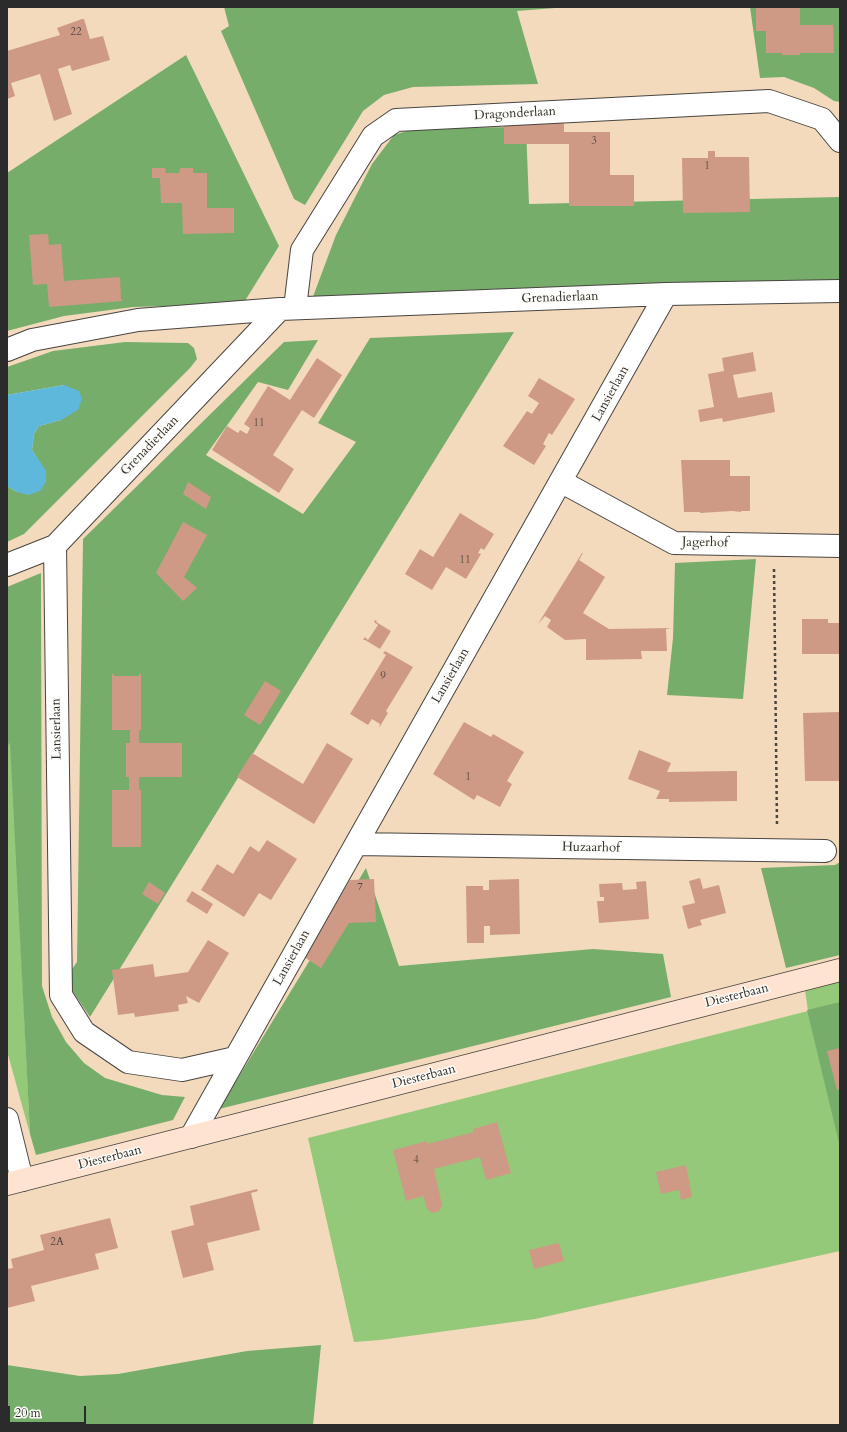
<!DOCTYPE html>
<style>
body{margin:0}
#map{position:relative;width:847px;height:1432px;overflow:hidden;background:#f3dabd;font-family:Cardo,serif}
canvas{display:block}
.frame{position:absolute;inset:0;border:8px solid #2b2b2b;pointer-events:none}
.scale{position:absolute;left:8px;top:1406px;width:78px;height:18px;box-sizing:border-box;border:2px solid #2b2b2b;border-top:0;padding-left:5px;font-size:12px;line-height:14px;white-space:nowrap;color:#2b2b2b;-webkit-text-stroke:3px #fdfcf7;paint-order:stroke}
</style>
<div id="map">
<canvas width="847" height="1432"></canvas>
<div class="frame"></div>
<div class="scale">20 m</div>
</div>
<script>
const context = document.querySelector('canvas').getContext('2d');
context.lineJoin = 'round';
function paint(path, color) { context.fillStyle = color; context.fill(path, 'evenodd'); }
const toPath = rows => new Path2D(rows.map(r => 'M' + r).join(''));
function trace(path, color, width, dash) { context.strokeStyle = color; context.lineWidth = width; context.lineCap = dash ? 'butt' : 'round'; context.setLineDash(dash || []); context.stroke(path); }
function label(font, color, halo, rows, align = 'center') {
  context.font = font + ' Cardo,serif'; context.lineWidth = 3; context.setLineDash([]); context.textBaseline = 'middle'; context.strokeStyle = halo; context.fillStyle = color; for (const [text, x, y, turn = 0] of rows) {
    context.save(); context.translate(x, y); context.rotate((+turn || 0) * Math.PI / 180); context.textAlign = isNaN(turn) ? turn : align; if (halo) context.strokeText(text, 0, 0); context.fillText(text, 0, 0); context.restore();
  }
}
const green = toPath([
 [11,742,30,1134,7,1051,7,748],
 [840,975,840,1251,535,1319,380,1340,354,1342,308,1138,808,1011,804,983]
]);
const forest = toPath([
 [224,7,568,7,517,11,538,84,413,87,384,95,363,111,305,205,294,199,221,31,229,26],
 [750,7,840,7,840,102,834,101,814,88,784,77,760,78],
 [186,55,279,246,243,304,133,307,64,316,7,331,7,173],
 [526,127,529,204,840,197,840,289,311,302,336,235,372,164,394,135,416,128],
 [514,332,90,1017,73,992,70,972,77,962,83,539,284,342,318,340,288,390,258,382,206,455,303,514,356,442,318,423,370,338],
 [125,342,188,343,194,348,197,359,190,368,24,534,7,542,7,486,17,492,46,472,32,450,34,434,39,426,61,420,64,385,7,395,7,367,53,351],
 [756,559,743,699,667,695,673,638,675,563],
 [41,573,42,986,52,1017,66,1042,84,1063,105,1078,162,1095,185,1097,173,1120,36,1155,30,1134,10,743,7,748,7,587],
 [840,862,840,955,786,968,761,868,835,865],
 [366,868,399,966,593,949,663,954,671,997,219,1109],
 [840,1002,840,1147,807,1010],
 [321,1345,313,1425,7,1425,7,1365,80,1376,118,1374,247,1351]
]);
const water = toPath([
 [64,385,79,391,82,399,78,410,61,420,39,426,34,434,32,450,46,471,46,482,40,491,28,495,17,492,7,486,7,395]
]);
const building = toPath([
 [756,7,800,7,800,25,833,25,834,53,800,53,800,55,782,55,782,53,766,53,766,31,756,31],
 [82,19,84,19,90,39,103,36,110,60,72,71,70,65,58,69,72,114,54,121,40,74,11,83,15,96,7,99,7,51,60,35,57,28],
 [504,122,564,122,564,132,610,132,610,175,634,175,634,206,569,206,569,144,504,144],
 [708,151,715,151,715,157,749,157,750,212,683,213,682,158,708,158],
 [152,168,165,168,166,173,179,173,180,168,193,168,193,173,207,173,207,208,234,208,234,233,183,234,182,203,161,203,160,178,152,178],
 [48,234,49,245,61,244,64,281,120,277,121,299,123,301,49,307,47,284,33,285,29,235],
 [753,352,756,371,733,375,738,398,772,392,775,412,723,422,722,418,700,422,698,410,714,407,708,374,724,371,722,358],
 [317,358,342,375,314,418,302,410,273,455,294,469,279,493,212,450,227,426,238,433,240,430,247,434,250,428,244,424,268,386,290,400],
 [539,378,575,399,552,435,549,433,543,444,546,446,534,465,503,446,527,411,532,414,539,403,528,396],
 [681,460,730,460,730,476,750,476,750,511,741,511,741,512,732,511,700,513,700,512,684,512],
 [188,482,211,497,206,509,183,494],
 [460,513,494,534,484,550,481,548,478,553,481,554,466,579,446,567,432,590,405,574,420,549,433,557],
 [183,522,207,535,184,577,197,588,183,601,156,573],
 [582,553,583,553,579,560,605,577,583,613,609,629,672,628,666,629,667,651,641,651,642,659,586,660,586,639,565,640,547,627,551,620,545,616,538,624],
 [802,619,828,619,828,623,840,623,840,654,802,654],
 [375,620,377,621,376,622,391,631,380,649,365,640,363,640,365,637,368,640,378,625,374,622],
 [385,651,413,667,386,711,388,713,379,728,380,724,372,719,368,725,350,714,386,655,383,653],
 [112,674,114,674,114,676,139,676,139,674,141,674,141,730,139,730,139,743,182,743,182,777,139,777,139,790,141,790,141,847,112,847,112,790,129,790,129,777,126,777,126,743,130,743,130,730,112,730],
 [265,681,281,691,260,725,244,715],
 [840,712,840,781,805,781,803,713],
 [464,722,491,737,493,734,524,752,507,781,512,784,500,807,477,795,474,800,433,774],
 [327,743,353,759,314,824,237,777,252,753,303,784],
 [639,750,671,763,667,772,737,771,737,801,669,802,669,799,656,799,660,791,628,779],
 [267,840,297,859,271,900,259,893,244,917,201,890,217,864,233,874,250,846,259,852],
 [700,878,703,889,719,885,726,913,700,920,702,925,688,929,682,906,695,903,689,881],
 [374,879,376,922,349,923,321,968,304,957,301,958,350,880],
 [519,879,520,934,490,935,490,926,484,926,484,943,467,943,466,886,483,886,483,890,489,890,489,880],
 [646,881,649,919,599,923,597,901,604,901,604,897,600,897,599,884,622,883,623,890,637,889,636,882],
 [149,882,165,893,158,904,142,894],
 [192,891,213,904,207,914,186,901],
 [208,940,229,953,199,1003,186,996,188,1003,178,1005,179,1011,135,1017,134,1013,118,1015,112,970,153,964,155,977,188,972],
 [840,1048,840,1089,837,1090,827,1051],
 [497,1122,511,1173,486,1180,480,1157,434,1169,442,1205,439,1211,432,1213,427,1209,423,1196,406,1201,393,1150,427,1141,427,1144,474,1132,473,1129],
 [686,1165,692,1197,681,1200,679,1190,661,1194,656,1172],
 [257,1189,258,1191,251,1193,260,1230,207,1243,214,1270,183,1278,171,1231,194,1225,190,1206],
 [110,1218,118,1248,95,1254,99,1269,31,1286,35,1301,7,1308,7,1269,13,1268,11,1259,44,1250,40,1235],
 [559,1243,564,1261,534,1269,529,1250]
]);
const path = toPath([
 [774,569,777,826]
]);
const street = toPath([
 [295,308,302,250,373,136,396,120,769,101,822,119,840,141],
 [7,350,32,340,138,320,280,309,666,294,840,291],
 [562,482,674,543,840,546],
 [55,546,61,995,84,1032,128,1062,182,1070,235,1058],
 [7,565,55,546,280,309],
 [356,844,825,851],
 [7,1119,22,1180],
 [191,1137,666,294]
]);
const secondary = toPath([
 [7,1184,840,970]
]);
const numberNames = [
 ["22",76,32],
 ["3",594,141],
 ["1",707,166],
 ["11",259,423],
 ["11",465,560],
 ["9",383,676],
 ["1",468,777],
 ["7",360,887],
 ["4",416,1160],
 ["2A",57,1242]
];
const streetNames = [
 ["Dragonderlaan",515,114,-3],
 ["Grenadierlaan",560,298,-2],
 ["Lansierlaan",611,394,-61],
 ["Grenadierlaan",150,446,-46],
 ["Jagerhof",705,543,1],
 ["Lansierlaan",451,676,-60],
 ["Lansierlaan",57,729,-91],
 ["Huzaarhof",591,848,1],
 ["Lansierlaan",292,958,-61],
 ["Diesterbaan",737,996,-14],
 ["Diesterbaan",424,1077,-14],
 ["Diesterbaan",110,1158,-14]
];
paint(green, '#94c97a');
paint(forest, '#77ad6a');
paint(water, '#5eb8db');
paint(building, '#cf9a85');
trace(street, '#494541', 24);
trace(secondary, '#494541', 24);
trace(path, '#494541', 2.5, [3, 3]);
trace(street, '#fff', 22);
trace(secondary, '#fee3d1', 22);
label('11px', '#544742', null, numberNames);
label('13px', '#2b2b2b', '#fdfcf7', streetNames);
</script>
